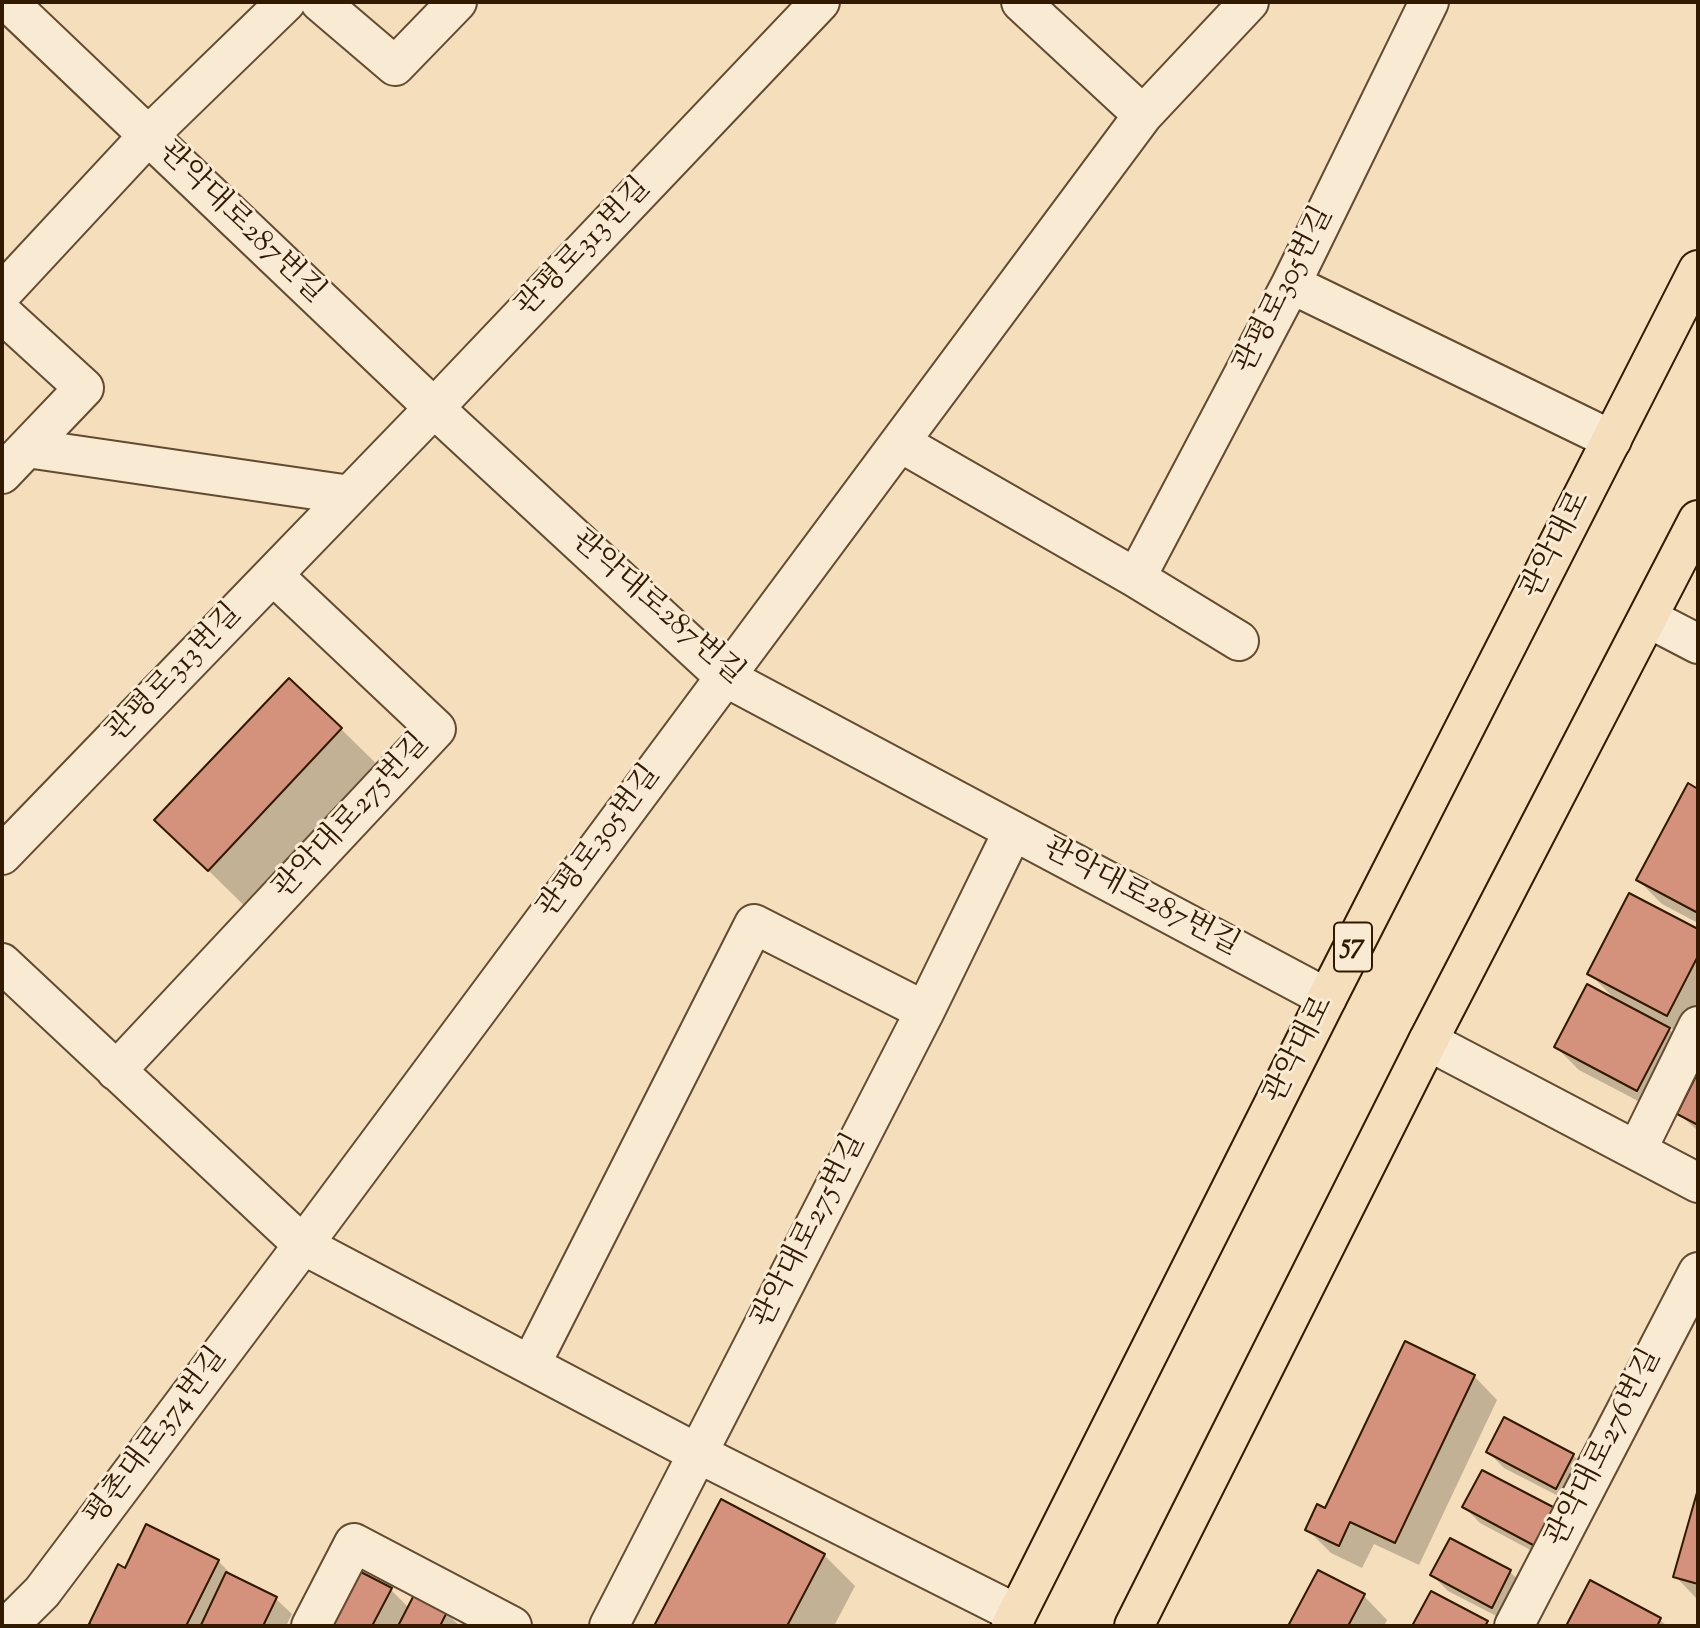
<!DOCTYPE html>
<meta charset="utf-8">
<style>
body{margin:0}
#map{position:relative;width:1700px;height:1628px;overflow:hidden;background:#f4debb;font-family:"Sorts Mill Goudy",serif}
canvas{display:block}
.frame{position:absolute;inset:0;border:4px solid #311a00;pointer-events:none}
</style>
<div id="map">
<canvas width="1700" height="1628"></canvas>
<div class="frame"></div>
</div>
<script>
const context = document.querySelector('canvas').getContext('2d');
context.lineJoin = 'round';
function paint(path, color) { context.fillStyle = color; context.fill(path, 'evenodd'); }
const toPath = rows => new Path2D(rows.map(r => 'M' + r).join(''));
function trace(path, color, width, dash) { context.strokeStyle = color; context.lineWidth = width; context.lineCap = dash ? 'butt' : 'round'; context.setLineDash(dash || []); context.stroke(path); }
function label(font, color, halo, rows, align = 'center') {
  context.font = font + ' "Sorts Mill Goudy","Noto Serif KR",serif'; context.lineWidth = 6; context.setLineDash([]); context.textBaseline = 'middle'; context.strokeStyle = halo; context.fillStyle = color; for (const [text, x, y, turn = 0] of rows) {
    context.save(); context.translate(x, y); context.rotate((+turn || 0) * Math.PI / 180); context.textAlign = isNaN(turn) ? turn : align; if (halo) context.strokeText(text, 0, 0); context.fillText(text, 0, 0); context.restore();
  }
}
const shadow = toPath([
 [341,729,399,786,266,927,157,820],
 [1688,786,1698,791,1698,923,1662,904,1638,880],
 [1630,896,1698,931,1698,1024,1691,1038,1666,1026,1693,1053,1661,1113,1579,1070,1556,1047,1616,1000,1589,973],
 [1698,1076,1698,1131,1679,1114],
 [1474,1376,1497,1400,1419,1565,1374,1544,1362,1568,1331,1553,1307,1529],
 [1488,1452,1573,1455,1589,1471,1572,1503,1504,1468],
 [1483,1472,1551,1561,1480,1523,1464,1507],
 [1698,1495,1698,1600,1675,1576],
 [722,1502,824,1555,855,1586,834,1626,656,1626],
 [218,1561,237,1580,276,1599,292,1614,286,1626,94,1626,91,1624,126,1570],
 [1319,1572,1364,1596,1387,1620,1384,1626,1290,1626],
 [1510,1572,1526,1587,1508,1622,1448,1591,1432,1575],
 [360,1573,391,1590,409,1608,446,1613,460,1626,333,1626],
 [1591,1583,1660,1620,1667,1626,1568,1626],
 [1432,1593,1487,1623,1491,1626,1414,1626]
]);
const building = toPath([
 [289,678,342,728,208,871,154,820,289,678],
 [1688,783,1698,789,1698,913,1636,880,1688,783],
 [1629,893,1698,929,1698,956,1667,1016,1587,974,1629,893],
 [1587,984,1670,1028,1637,1091,1554,1047,1587,984],
 [1698,1072,1698,1125,1677,1114,1698,1072],
 [1405,1341,1475,1375,1395,1543,1350,1522,1339,1546,1305,1530,1317,1504,1325,1508,1405,1341],
 [1504,1417,1574,1454,1556,1489,1486,1452,1504,1417],
 [1482,1470,1555,1508,1535,1546,1462,1507,1482,1470],
 [1698,1489,1698,1584,1673,1577,1698,1489],
 [721,1499,825,1554,787,1626,654,1626,721,1499],
 [146,1524,219,1560,186,1626,94,1626,89,1624,118,1564,125,1568,146,1524],
 [1450,1538,1511,1570,1492,1608,1430,1575,1450,1538],
 [1318,1570,1365,1594,1348,1626,1288,1626,1318,1570],
 [359,1571,392,1588,372,1626,331,1626,359,1571],
 [226,1572,277,1597,263,1626,201,1625,226,1572],
 [1590,1580,1661,1618,1657,1626,1566,1626,1590,1580],
 [1431,1591,1488,1621,1485,1626,1412,1626,1431,1591],
 [414,1595,447,1612,440,1626,398,1626,414,1595]
]);
const minor = toPath([
 [8,2,434,408,725,677,1327,998],
 [320,2,395,66,457,2],
 [1021,2,1143,115],
 [1291,284,1612,440],
 [2,293,148,136,286,2],
 [2,313,84,388,2,474],
 [901,443,1136,578,1291,284,1429,2],
 [27,448,350,495],
 [1136,578,1239,641],
 [1648,618,1698,644],
 [2,855,434,408,820,2],
 [2,963,303,1245,697,1453,1017,1614],
 [1428,1041,1698,1183],
 [116,1071,436,729,273,575],
 [1637,1150,1698,1026],
 [531,1364,754,924,925,1011],
 [8,1626,42,1592,303,1245,1143,115,1249,2],
 [311,1626,354,1543,512,1626],
 [609,1626,925,1011,1013,831],
 [1514,1626,1698,1272]
]);
const major = toPath([
 [1011,1626,1327,998,1698,270],
 [1134,1626,1428,1041,1698,520]
]);
const shields = [
 [1353,947,38]
];
const shieldNames = [
 ["57",1353,947]
];
const streetNames = [
 ["관악대로287번길",240,224,44],
 ["관평로313번길",585,249,-46],
 ["관평로305번길",1286,291,-63],
 ["관악대로",1558,546,-63],
 ["관악대로287번길",656,609,41],
 ["관평로313번길",176,675,-46],
 ["관악대로275번길",353,818,-47],
 ["관평로305번길",601,843,-53],
 ["관악대로287번길",1140,899,28],
 ["관악대로",1301,1051,-63],
 ["관악대로275번길",811,1232,-63],
 ["평촌대로374번길",158,1438,-53],
 ["관악대로276번길",1606,1449,-63]
];
paint(shadow, '#0003');
paint(building, '#d4917c');
trace(building, '#311a00', 2);
trace(minor, '#624b2f', 42);
trace(major, '#311a00', 42);
trace(minor, '#f8ead3', 38);
trace(major, '#f4debb', 38);
for (const [x, y, w] of shields) { const box = new Path2D(); box.roundRect(x - w / 2, y - 24.5, w, 49, 5); context.fillStyle = '#f8ead3'; context.fill(box); trace(box, '#311a00', 2); }
label('bold 28px', '#311a00', null, shieldNames);
label('30px', '#311a00', '#f8ead3', streetNames);
</script>
